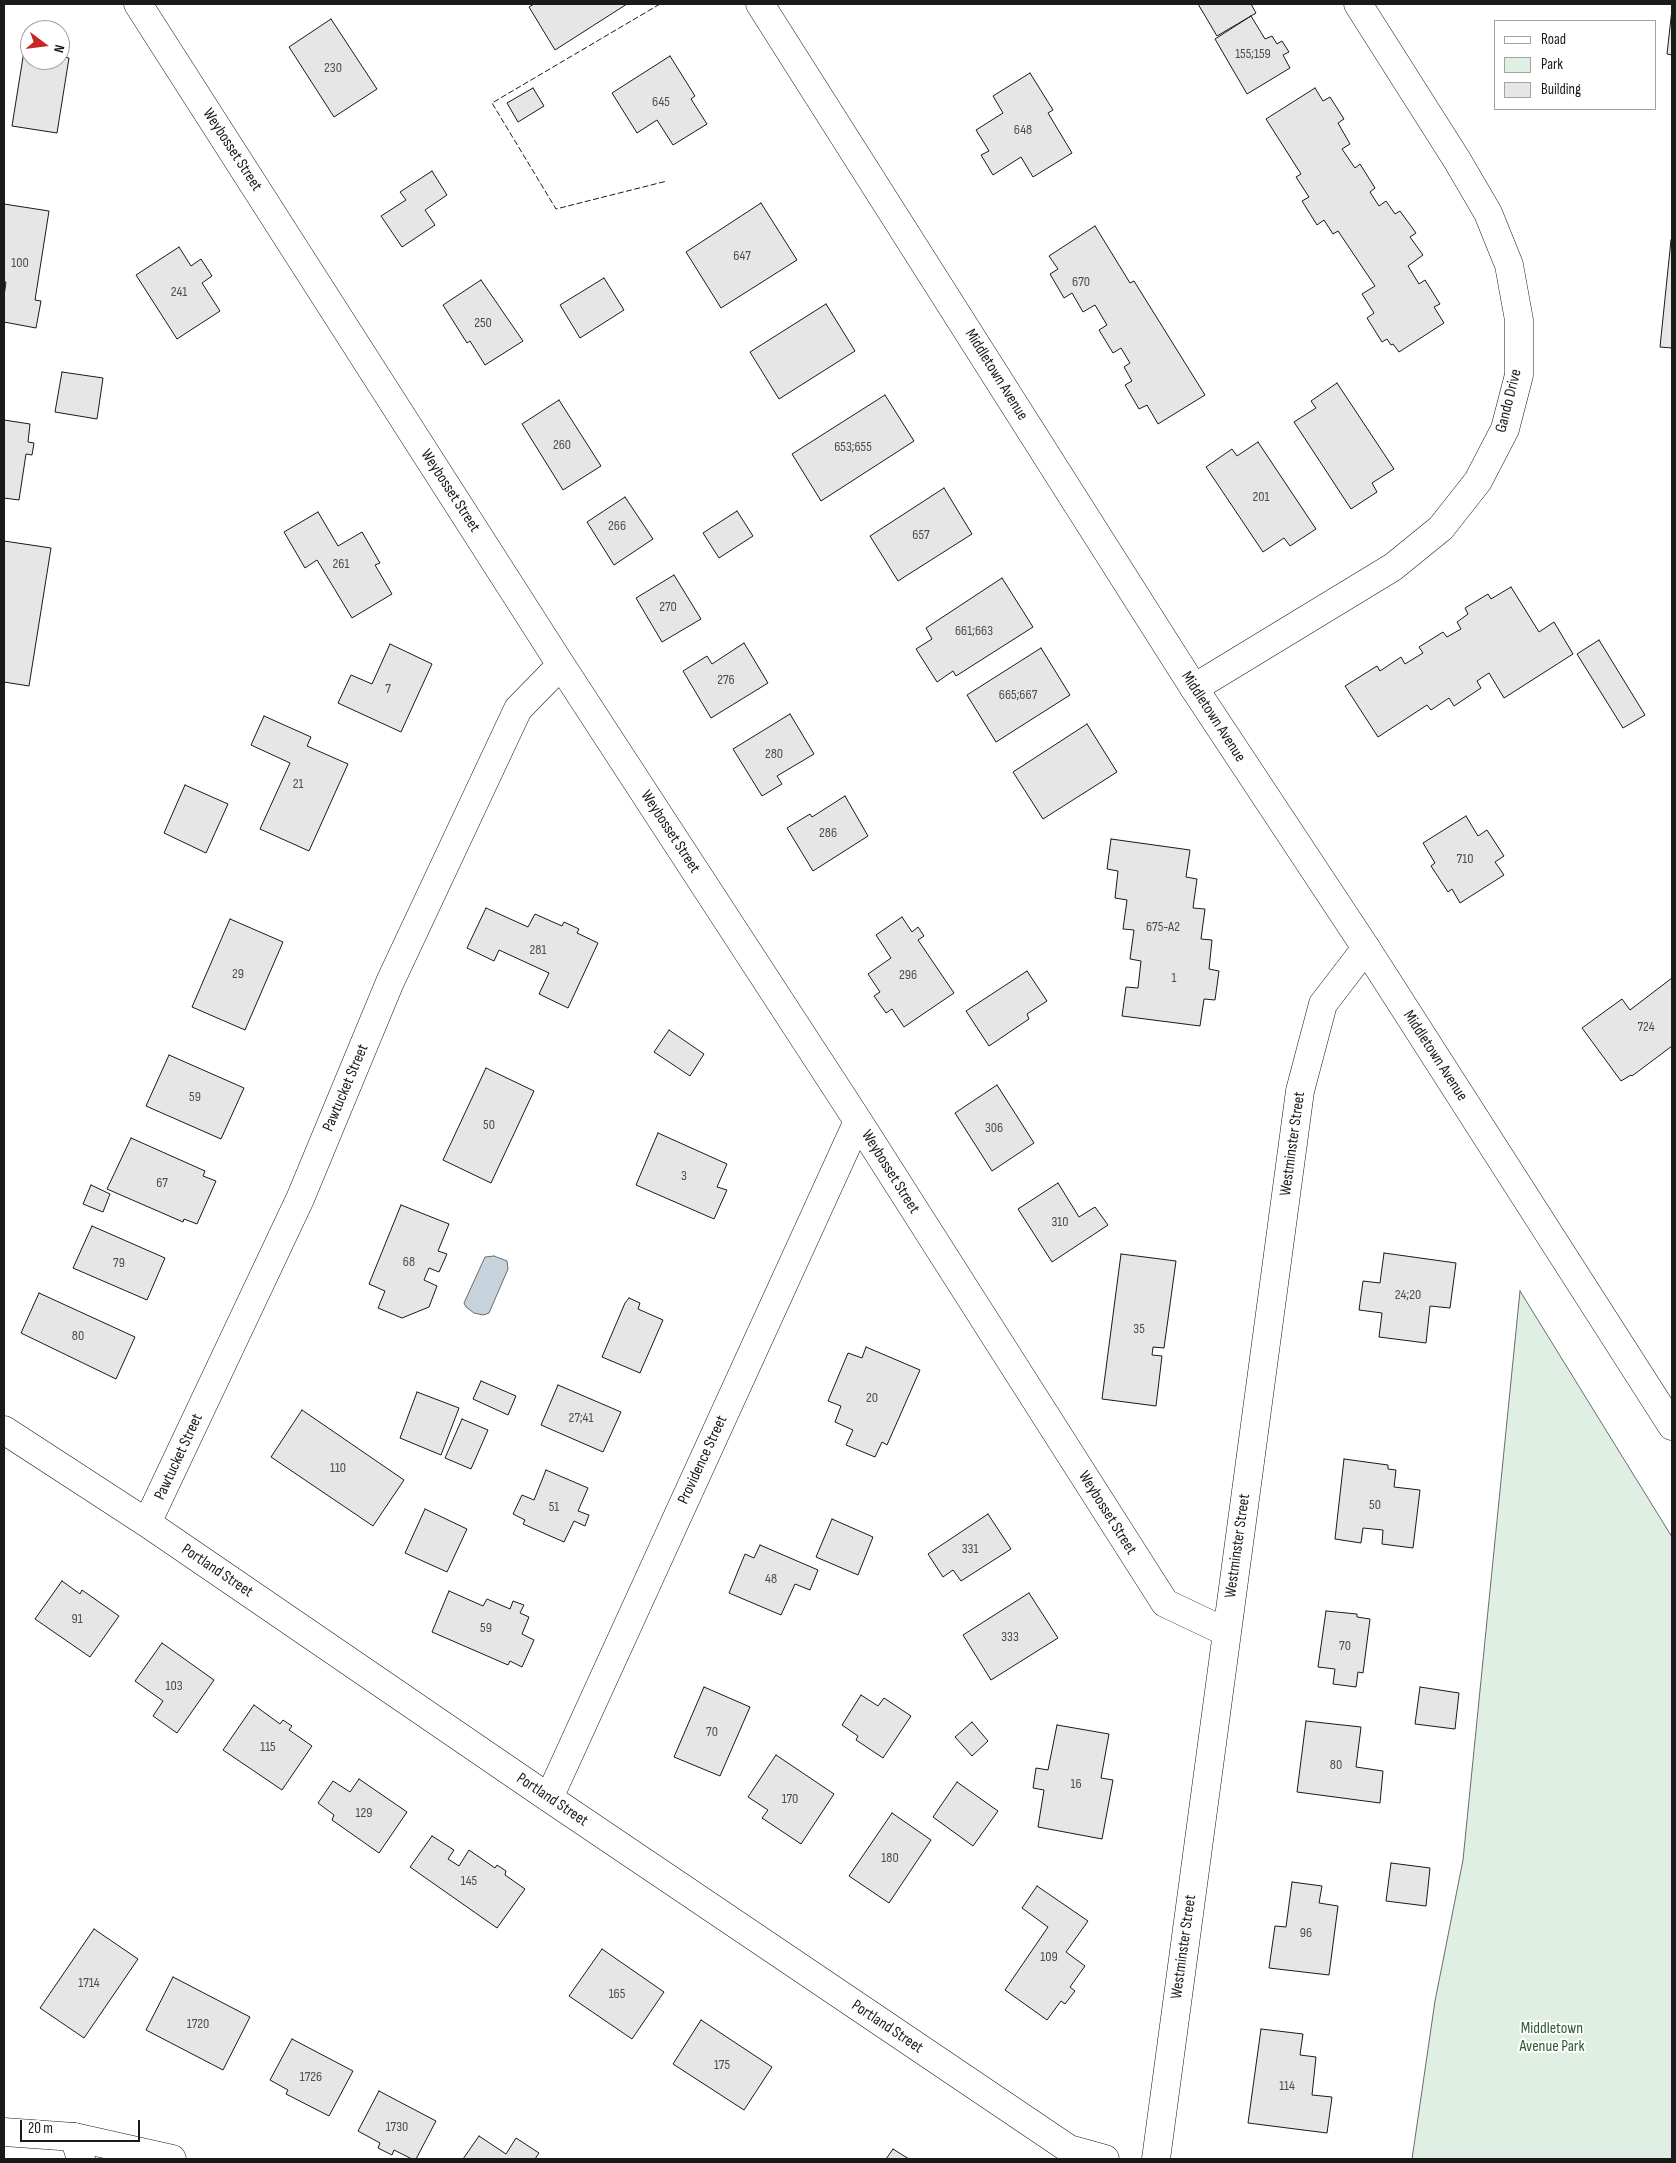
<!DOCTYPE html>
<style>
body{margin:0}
#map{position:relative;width:1676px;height:2163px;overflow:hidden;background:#fff;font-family:"Sofia Sans Condensed",sans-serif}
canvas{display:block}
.frame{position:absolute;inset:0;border:5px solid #1a1a1a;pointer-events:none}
.legend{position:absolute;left:1494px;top:20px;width:162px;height:90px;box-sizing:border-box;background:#fff;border:1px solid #a3a3a3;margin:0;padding:6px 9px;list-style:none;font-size:15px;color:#1a1a1a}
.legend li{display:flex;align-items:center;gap:10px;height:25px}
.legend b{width:25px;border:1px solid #a3a3a3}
.north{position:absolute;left:20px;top:20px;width:50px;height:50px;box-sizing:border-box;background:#fff;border:1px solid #a3a3a3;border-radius:50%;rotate:105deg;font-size:14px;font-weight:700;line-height:20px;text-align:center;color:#1a1a1a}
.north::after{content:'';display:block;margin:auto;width:18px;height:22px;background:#c62828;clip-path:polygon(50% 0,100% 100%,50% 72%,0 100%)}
.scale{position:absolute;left:20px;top:2120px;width:120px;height:22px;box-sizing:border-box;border:2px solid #1a1a1a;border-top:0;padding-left:6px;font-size:15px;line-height:18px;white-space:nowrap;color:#1a1a1a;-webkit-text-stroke:4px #fff;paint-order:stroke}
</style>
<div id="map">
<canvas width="1676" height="2163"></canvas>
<div class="frame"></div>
<ul class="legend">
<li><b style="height:6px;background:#fff"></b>Road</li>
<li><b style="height:14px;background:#e0efe3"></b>Park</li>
<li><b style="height:14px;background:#e6e6e6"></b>Building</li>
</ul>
<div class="north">N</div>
<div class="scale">20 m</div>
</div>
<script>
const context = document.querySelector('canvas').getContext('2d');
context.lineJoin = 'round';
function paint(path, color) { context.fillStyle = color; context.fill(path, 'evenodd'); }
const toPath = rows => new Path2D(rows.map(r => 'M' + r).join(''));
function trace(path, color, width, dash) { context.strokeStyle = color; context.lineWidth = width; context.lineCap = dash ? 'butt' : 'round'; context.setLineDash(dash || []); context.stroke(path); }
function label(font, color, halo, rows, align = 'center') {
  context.font = font + ' "Sofia Sans Condensed",sans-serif'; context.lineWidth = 4; context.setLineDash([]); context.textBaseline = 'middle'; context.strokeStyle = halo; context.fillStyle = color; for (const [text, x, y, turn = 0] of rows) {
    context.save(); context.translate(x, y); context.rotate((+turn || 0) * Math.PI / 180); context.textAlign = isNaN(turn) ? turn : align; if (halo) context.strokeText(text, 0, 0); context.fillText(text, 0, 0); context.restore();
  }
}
const green = toPath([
 [1520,1291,1672,1537,1672,2159,1412,2159,1435,2001,1463,1860,1520,1291]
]);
const water = toPath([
 [494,1256,507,1261,508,1269,489,1313,483,1315,474,1313,466,1307,464,1303,485,1257,494,1256]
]);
const building = toPath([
 [534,4,627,4,555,50,529,7,534,4],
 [1198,4,1251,4,1256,13,1217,36,1198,4],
 [1672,9,1672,55,1667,54,1672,9],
 [1251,16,1265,39,1272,36,1277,44,1282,41,1289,52,1283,55,1290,68,1247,94,1215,39,1251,16],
 [331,19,377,89,334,117,289,47,331,19],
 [24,51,30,52,30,60,60,60,60,56,69,58,57,133,12,126,24,51],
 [670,56,695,96,691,99,707,124,673,145,657,120,637,133,612,93,670,56],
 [1030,73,1053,110,1048,113,1072,153,1033,177,1021,157,993,175,981,155,989,151,976,130,1003,113,993,96,1030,73],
 [533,88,544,106,518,122,507,103,533,88],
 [1315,88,1323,101,1330,97,1344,119,1338,123,1350,144,1342,149,1355,168,1360,164,1375,188,1370,192,1379,206,1386,201,1395,214,1400,211,1416,233,1410,237,1423,255,1408,266,1419,284,1425,280,1440,304,1434,307,1444,323,1399,352,1393,344,1391,345,1387,339,1382,342,1367,318,1374,313,1362,294,1375,286,1338,231,1333,234,1324,220,1317,225,1302,201,1309,197,1296,177,1301,174,1266,119,1315,88],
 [432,171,447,195,425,210,435,225,402,247,381,216,406,200,400,192,432,171],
 [761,203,797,260,721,308,686,252,761,203],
 [4,204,49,211,35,300,41,301,36,328,4,322,4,296,6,282,4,282,4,204],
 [1095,226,1130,283,1134,281,1205,395,1158,424,1147,405,1139,409,1125,385,1132,381,1124,367,1130,363,1121,348,1113,353,1099,330,1107,325,1095,305,1083,312,1072,293,1064,298,1050,274,1058,269,1049,256,1095,226],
 [1671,240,1672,240,1672,348,1660,347,1671,240],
 [179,247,191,266,201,259,212,276,202,283,220,311,177,339,136,275,179,247],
 [604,278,624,310,580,338,560,305,604,278],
 [481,280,523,341,485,365,470,341,467,343,443,305,481,280],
 [826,304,855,351,779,399,750,352,826,304],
 [62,372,103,378,97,419,55,412,62,372],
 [1337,383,1394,469,1372,483,1377,492,1351,509,1294,422,1316,408,1311,401,1337,383],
 [885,395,914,441,821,501,792,454,885,395],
 [559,400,601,466,563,490,522,424,559,400],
 [4,420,30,424,28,442,34,443,32,455,26,454,19,500,4,498,4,420],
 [1258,442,1316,529,1290,546,1284,538,1263,552,1206,467,1232,449,1237,456,1258,442],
 [944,488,972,534,898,581,870,536,944,488],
 [625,497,653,539,614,565,587,522,625,497],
 [737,511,753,536,719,558,703,533,737,511],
 [318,512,338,546,362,532,380,563,375,565,392,594,352,618,317,560,305,568,284,532,318,512],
 [4,541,51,548,29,686,4,682,4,541],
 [674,575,701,619,662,642,636,598,674,575],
 [1002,578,1033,627,956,676,953,671,937,682,916,649,932,639,926,628,1002,578],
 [1511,587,1539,632,1554,622,1573,654,1504,698,1489,673,1477,681,1481,688,1454,706,1449,698,1431,710,1427,705,1378,737,1345,686,1377,666,1380,671,1401,657,1405,664,1423,653,1419,647,1443,632,1447,637,1461,629,1457,622,1468,614,1465,608,1488,594,1491,599,1511,587],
 [1599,640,1645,715,1623,728,1577,654,1599,640],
 [744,643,768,683,711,718,683,671,707,656,712,664,744,643],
 [390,644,432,664,401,732,338,703,351,675,372,684,390,644],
 [1041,648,1070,695,996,742,967,695,1041,648],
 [790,714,814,754,777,776,782,784,762,796,733,749,790,714],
 [264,716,311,737,307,746,348,764,309,851,260,829,290,763,251,745,264,716],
 [1087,724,1117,772,1043,819,1013,772,1087,724],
 [185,785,228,804,206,853,164,833,185,785],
 [845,796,868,836,813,871,787,828,810,814,812,817,845,796],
 [1466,816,1478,836,1487,830,1504,856,1495,862,1504,875,1460,903,1452,889,1448,892,1431,866,1435,863,1423,843,1466,816],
 [1111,839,1190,850,1186,877,1197,879,1193,908,1205,909,1201,939,1212,940,1209,969,1219,971,1215,1000,1204,999,1200,1026,1122,1016,1126,987,1138,988,1141,961,1130,959,1134,930,1123,929,1127,900,1115,898,1118,871,1107,869,1111,839],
 [486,908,528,927,535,914,562,926,564,922,579,929,577,933,598,943,568,1008,539,994,549,973,499,950,494,961,467,948,486,908],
 [902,917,912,932,918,927,924,936,918,940,954,993,904,1027,892,1009,886,1013,874,996,880,992,868,974,891,958,876,935,902,917],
 [230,919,283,942,245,1030,192,1007,230,919],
 [1027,971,1047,1001,1027,1014,1029,1019,989,1046,966,1011,1027,971],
 [1672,978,1672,1046,1632,1076,1631,1075,1621,1081,1582,1028,1622,999,1630,1010,1672,978],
 [669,1030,704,1054,690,1076,654,1052,669,1030],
 [169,1055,244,1088,221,1139,146,1106,169,1055],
 [486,1068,534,1091,491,1183,443,1160,486,1068],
 [997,1085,1034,1143,992,1171,955,1113,997,1085],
 [658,1133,727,1164,717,1187,727,1190,714,1219,636,1185,658,1133],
 [131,1138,205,1171,203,1176,216,1181,197,1224,184,1219,183,1222,107,1189,131,1138],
 [1058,1183,1079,1217,1095,1207,1108,1225,1052,1262,1018,1209,1058,1183],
 [91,1185,110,1194,103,1212,83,1204,91,1185],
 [401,1205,449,1224,438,1251,447,1254,439,1272,429,1268,424,1280,437,1286,429,1307,402,1318,378,1308,385,1291,369,1284,401,1205],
 [92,1226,165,1258,147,1300,73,1268,92,1226],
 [1384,1253,1456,1263,1450,1308,1430,1306,1426,1343,1379,1337,1382,1313,1359,1310,1363,1281,1380,1283,1384,1253],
 [1121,1254,1176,1261,1164,1348,1153,1347,1152,1355,1162,1356,1156,1406,1102,1399,1121,1254],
 [39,1293,135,1337,116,1379,21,1333,39,1293],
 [629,1298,640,1303,638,1309,663,1320,640,1373,602,1357,625,1303,629,1298],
 [866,1347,920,1370,887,1445,882,1442,875,1457,846,1445,853,1430,835,1422,841,1406,828,1401,848,1353,862,1358,866,1347],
 [481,1381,516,1396,508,1415,473,1399,481,1381],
 [558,1385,621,1412,603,1452,541,1425,558,1385],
 [417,1392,459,1408,441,1455,400,1438,417,1392],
 [302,1410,404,1480,373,1526,271,1457,302,1410],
 [462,1419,488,1430,471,1469,445,1458,462,1419],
 [1344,1459,1388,1465,1388,1469,1396,1470,1394,1487,1420,1490,1413,1548,1382,1544,1383,1530,1363,1528,1361,1543,1335,1539,1344,1459],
 [546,1470,588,1488,578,1511,589,1515,585,1526,574,1521,564,1542,523,1524,525,1520,513,1514,522,1495,534,1500,546,1470],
 [425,1509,467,1529,447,1572,405,1553,425,1509],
 [988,1514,1011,1549,961,1581,953,1570,943,1577,928,1554,988,1514],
 [832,1519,873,1537,858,1575,816,1557,832,1519],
 [760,1545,818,1570,810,1590,795,1584,781,1615,729,1593,745,1554,754,1558,760,1545],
 [62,1581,80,1594,82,1590,119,1616,90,1657,35,1619,62,1581],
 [449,1591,483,1606,487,1599,510,1609,513,1601,524,1605,520,1613,529,1617,522,1634,534,1640,522,1667,510,1661,508,1665,432,1632,449,1591],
 [1029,1593,1058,1638,991,1680,963,1635,1029,1593],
 [1326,1611,1357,1614,1357,1617,1370,1619,1363,1673,1358,1672,1356,1687,1333,1684,1335,1669,1318,1667,1326,1611],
 [162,1643,214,1680,177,1733,153,1716,163,1701,135,1681,162,1643],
 [704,1687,750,1707,720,1776,674,1757,704,1687],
 [1420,1687,1459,1693,1455,1729,1415,1724,1420,1687],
 [861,1695,878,1706,884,1698,911,1716,883,1758,856,1740,858,1736,842,1725,861,1695],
 [254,1705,280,1724,283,1720,292,1726,289,1730,312,1746,282,1790,223,1750,254,1705],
 [1306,1721,1361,1727,1356,1767,1383,1771,1380,1803,1297,1792,1306,1721],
 [972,1722,988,1741,972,1756,955,1737,972,1722],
 [1057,1725,1109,1734,1101,1778,1113,1780,1102,1839,1038,1827,1044,1790,1033,1788,1036,1768,1048,1770,1057,1725],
 [776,1755,834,1794,801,1844,762,1818,768,1810,748,1797,776,1755],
 [359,1779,407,1812,379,1853,332,1820,334,1815,318,1803,333,1781,350,1792,359,1779],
 [957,1782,998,1811,973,1846,933,1817,957,1782],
 [892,1813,931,1840,889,1903,849,1876,892,1813],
 [432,1836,454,1850,448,1859,459,1866,469,1850,495,1868,497,1865,506,1871,505,1875,525,1889,497,1928,410,1867,432,1836],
 [1391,1863,1430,1868,1426,1906,1386,1901,1391,1863],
 [1292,1882,1322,1886,1319,1903,1338,1906,1329,1975,1269,1968,1275,1926,1286,1927,1292,1882],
 [1037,1886,1088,1921,1066,1952,1085,1966,1070,1987,1075,1991,1065,2004,1061,2001,1047,2020,1005,1990,1048,1927,1022,1908,1037,1886],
 [94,1929,138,1959,84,2038,40,2008,94,1929],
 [602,1949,664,1992,632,2039,569,1996,602,1949],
 [173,1977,250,2017,223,2070,146,2030,173,1977],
 [701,2020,772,2067,744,2110,673,2064,701,2020],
 [1261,2029,1303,2034,1300,2055,1316,2057,1312,2095,1332,2097,1327,2133,1248,2123,1261,2029],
 [292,2039,353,2071,329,2116,286,2094,288,2090,270,2080,292,2039],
 [379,2091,436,2121,416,2159,412,2159,394,2150,392,2155,378,2148,380,2143,358,2131,379,2091],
 [479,2136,506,2154,516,2138,539,2153,535,2159,463,2159,479,2136],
 [893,2149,909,2159,886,2159,893,2149]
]);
const minor = toPath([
 [138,4,561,665,858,1121,1165,1603,1226,1632],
 [1194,688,1393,567,1441,528,1478,481,1505,429,1519,375,1519,320,1509,265,1488,213,1457,160,1358,4],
 [4,1430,147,1523,549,1798,1069,2149,1105,2159],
 [147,1523,300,1199,390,982,518,709,561,665],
 [549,1798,858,1121],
 [74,2137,81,2159],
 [1156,2159,1300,1091,1323,1004,1366,948]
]);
const major = toPath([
 [760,4,1194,688,1366,948,1672,1426],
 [4,2132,74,2137,172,2159]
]);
const fence = toPath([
 [660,4,492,103,556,209,667,181]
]);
const numberNames = [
 ["155;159",1253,54],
 ["230",333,68],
 ["645",661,102],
 ["648",1023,130],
 ["647",742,256],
 ["100",20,263],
 ["670",1081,282],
 ["241",179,292],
 ["250",483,323],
 ["260",562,445],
 ["653;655",853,447],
 ["201",1261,497],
 ["266",617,526],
 ["657",921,535],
 ["261",341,564],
 ["270",668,607],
 ["661;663",974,631],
 ["276",726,680],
 ["7",388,689],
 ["665;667",1018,695],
 ["280",774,754],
 ["21",298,784],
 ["286",828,833],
 ["710",1465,859],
 ["675-A2",1163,927],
 ["281",538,950],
 ["29",238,974],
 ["296",908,975],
 ["1",1174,978],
 ["724",1646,1027],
 ["59",195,1097],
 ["50",489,1125],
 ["306",994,1128],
 ["3",684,1176],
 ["67",162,1183],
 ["310",1060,1222],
 ["68",409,1262],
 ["79",119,1263],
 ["24;20",1408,1295],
 ["35",1139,1329],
 ["80",78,1336],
 ["20",872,1398],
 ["27;41",581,1418],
 ["110",338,1468],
 ["50",1375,1505],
 ["51",554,1507],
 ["331",970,1549],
 ["48",771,1579],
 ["91",77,1619],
 ["59",486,1628],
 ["333",1010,1637],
 ["70",1345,1646],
 ["103",174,1686],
 ["70",712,1732],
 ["115",268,1747],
 ["80",1336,1765],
 ["16",1076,1784],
 ["170",790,1799],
 ["129",364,1813],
 ["180",890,1858],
 ["145",469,1881],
 ["96",1306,1933],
 ["109",1049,1957],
 ["1714",89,1983],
 ["165",617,1994],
 ["1720",198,2024],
 ["175",722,2065],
 ["1726",311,2077],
 ["114",1287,2086],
 ["1730",397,2127]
];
const streetNames = [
 ["Weybosset Street",232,150,57],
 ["Middletown Avenue",996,375,58],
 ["Gando Drive",1509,401,-76],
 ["Weybosset Street",450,491,57],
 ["Middletown Avenue",1213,717,57],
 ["Weybosset Street",670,832,57],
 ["Middletown Avenue",1435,1056,57],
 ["Pawtucket Street",346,1088,-67],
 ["Westminster Street",1293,1144,-82],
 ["Weybosset Street",890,1172,58],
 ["Pawtucket Street",179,1457,-65],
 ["Providence Street",703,1460,-65],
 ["Weybosset Street",1107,1513,58],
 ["Westminster Street",1238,1546,-82],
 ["Portland Street",217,1571,34],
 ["Portland Street",552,1800,34],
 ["Westminster Street",1184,1947,-82],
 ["Portland Street",887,2027,34]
];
const parkNames = [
 ["Middletown",1552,2029],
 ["Avenue Park",1552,2047]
];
paint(green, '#e0efe3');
trace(green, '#6a6a6a', 1);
paint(water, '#c6d2dc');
trace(water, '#6a6a6a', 1);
paint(building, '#e6e6e6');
trace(building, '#1a1a1a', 1);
trace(minor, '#1a1a1a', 29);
trace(major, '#1a1a1a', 29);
trace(minor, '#fff', 28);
trace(major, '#fff', 28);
trace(fence, '#1a1a1a', 1, [6, 2.5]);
label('14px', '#4d4d4d', null, numberNames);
label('16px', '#1a1a1a', '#fff', streetNames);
label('16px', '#2b5a34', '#fff', parkNames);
</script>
